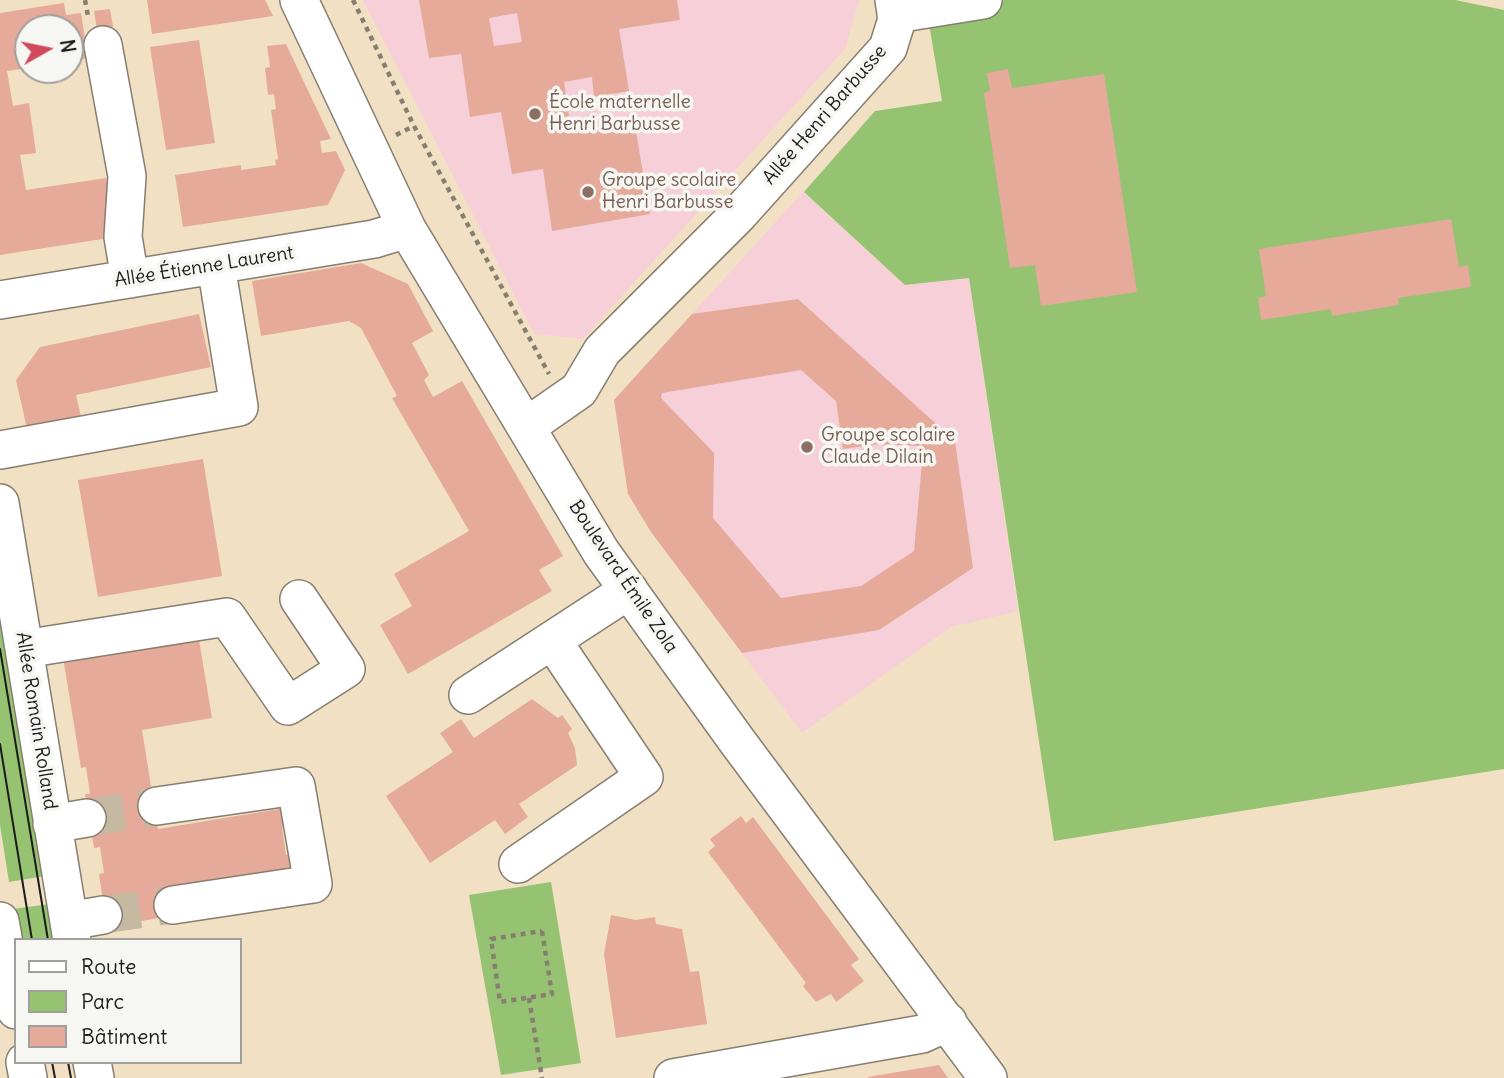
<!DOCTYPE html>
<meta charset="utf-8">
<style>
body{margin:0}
#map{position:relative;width:1504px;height:1078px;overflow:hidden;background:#f1e0c4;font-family:Delius,sans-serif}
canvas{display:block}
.legend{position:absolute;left:14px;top:938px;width:228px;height:126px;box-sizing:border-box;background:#f6f6f2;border:2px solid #9f9f9c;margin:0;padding:9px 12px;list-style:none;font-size:21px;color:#1c1c1c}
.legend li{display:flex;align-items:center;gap:14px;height:35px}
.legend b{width:35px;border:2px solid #9f9f9c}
.north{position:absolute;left:14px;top:14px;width:70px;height:70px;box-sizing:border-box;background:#f6f6f2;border:2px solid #9f9f9c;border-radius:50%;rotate:81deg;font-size:19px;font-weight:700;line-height:28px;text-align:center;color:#1c1c1c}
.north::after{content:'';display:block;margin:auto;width:24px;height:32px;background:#d1495b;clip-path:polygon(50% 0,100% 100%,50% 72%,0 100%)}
</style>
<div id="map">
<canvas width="1504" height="1078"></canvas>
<ul class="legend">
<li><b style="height:9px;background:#fff"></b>Route</li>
<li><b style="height:19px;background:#96c371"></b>Parc</li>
<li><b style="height:19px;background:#e6aa9a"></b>Bâtiment</li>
</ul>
<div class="north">N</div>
</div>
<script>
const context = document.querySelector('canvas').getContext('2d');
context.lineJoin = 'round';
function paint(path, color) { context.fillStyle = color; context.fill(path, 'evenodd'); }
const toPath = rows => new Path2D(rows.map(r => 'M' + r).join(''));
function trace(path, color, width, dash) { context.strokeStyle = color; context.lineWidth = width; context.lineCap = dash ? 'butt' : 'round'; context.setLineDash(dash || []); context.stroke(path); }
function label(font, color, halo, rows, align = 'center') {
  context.font = font + ' Delius,sans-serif'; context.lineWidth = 7; context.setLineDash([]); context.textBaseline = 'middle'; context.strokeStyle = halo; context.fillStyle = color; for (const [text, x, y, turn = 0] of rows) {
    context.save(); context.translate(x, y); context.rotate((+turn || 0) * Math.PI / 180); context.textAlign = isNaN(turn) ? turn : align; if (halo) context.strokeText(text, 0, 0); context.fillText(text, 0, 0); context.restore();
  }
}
const built = toPath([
 [363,0,859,0,845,49,583,339,534,334],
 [803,192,905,285,969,278,1018,611,951,627,802,733,651,532,628,494,614,400]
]);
const green = toPath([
 [925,0,1455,0,1504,10,1504,769,1054,841,969,278,905,285,804,192,875,111,942,101],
 [0,606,51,875,9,882,0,825],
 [551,882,581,1063,501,1075,469,895],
 [57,903,63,940,18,940,13,909]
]);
const building = toPath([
 [147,0,265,0,273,16,152,34],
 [419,0,677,0,680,20,619,29,629,91,594,97,592,77,564,82,571,130,634,120,650,214,552,231,543,169,512,174,501,112,470,117,461,54,429,58],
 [517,13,522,42,494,46,489,18],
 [64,3,66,15,81,13,88,58,70,61,70,28,28,28,28,68,7,71,13,106,29,103,36,153,20,155,26,190,106,178,115,237,0,255,0,13],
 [110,9,113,27,97,30,94,11],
 [199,40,215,143,166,150,150,47],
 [286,44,331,139,320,141,322,153,336,151,345,170,328,205,183,227,175,175,241,165,241,170,276,165,275,160,278,159,271,110,276,109,274,94,268,95,265,68,270,67,267,46],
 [1008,69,1012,88,1104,74,1137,292,1041,306,1035,265,1010,268,984,93,990,91,987,73],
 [1451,219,1459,267,1468,265,1471,287,1398,298,1399,305,1332,316,1331,309,1261,320,1258,298,1266,296,1259,249],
 [361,263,408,284,433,331,412,343,429,375,424,380,433,397,462,381,563,556,539,570,552,591,408,674,380,625,412,606,394,574,469,531,392,398,397,396,361,328,349,321,261,336,252,281],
 [798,299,955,441,973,568,879,630,742,653,651,532,628,494,614,400,692,314],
 [801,370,836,401,843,449,879,444,921,446,923,451,914,551,861,586,781,598,713,518,714,453,661,398,662,393],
 [199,314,211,367,76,395,82,421,28,433,16,380,40,347],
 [203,459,222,576,98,597,78,480],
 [199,640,212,718,142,730,158,829,285,808,288,827,282,828,286,855,292,854,296,874,170,916,107,927,99,874,104,873,100,847,94,848,85,794,90,794,86,767,81,768,63,657,98,651,99,657],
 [532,699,558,718,562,715,572,729,568,733,575,748,577,765,519,804,528,817,505,834,495,820,430,863,386,796,453,752,440,733,461,719,474,738],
 [741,816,746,823,753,817,859,959,851,965,864,981,836,1002,831,994,816,1002,803,986,806,983,708,852,715,846,710,839],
 [611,915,636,920,655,917,656,924,682,929,690,972,699,971,707,1024,616,1038,604,954],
 [939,1065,948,1078,868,1078,868,1077]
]);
const minorTunnel = toPath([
 [87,818,157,806],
 [103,915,173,905]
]);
const path = toPath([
 [85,0,88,16],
 [353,0,414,126,549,374],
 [396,135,414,126],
 [542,931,552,994,500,1002,491,939,542,931],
 [529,998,542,1078]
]);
const minor = toPath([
 [299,0,407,229,601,552,737,741,988,1078],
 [896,14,983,0],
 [103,45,127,176,123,237,130,279],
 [0,300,374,239,407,229],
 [526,427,579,390,602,351,739,214,888,48,897,19,894,0],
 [0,450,239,407,216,265],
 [0,503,72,940],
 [24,649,227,617,288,706,346,669,299,599],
 [468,695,629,590],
 [157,806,296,786,313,884,173,905],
 [52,824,87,818],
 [518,864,644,777,552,640],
 [0,921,16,1010],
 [69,921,103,915],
 [25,1062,28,1078],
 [92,1062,95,1078],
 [673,1078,922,1034,948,1022]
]);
const tram = toPath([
 [0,649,48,940],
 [0,744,32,940],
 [52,1062,55,1078],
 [68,1062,71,1078]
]);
const markers = [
 [535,114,7,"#8d6e63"],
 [588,192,7,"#8d6e63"],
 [807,447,7,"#8d6e63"]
];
const educationNames = [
 ["École maternelle",549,103],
 ["Henri Barbusse",549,125],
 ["Groupe scolaire",602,181],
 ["Henri Barbusse",602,203],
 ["Groupe scolaire",821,436],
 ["Claude Dilain",821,458]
];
const streetNames = [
 ["Allée Henri Barbusse",825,115,-49],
 ["Allée Étienne Laurent",204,267,-9],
 ["Boulevard Émile Zola",623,577,56],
 ["Allée Romain Rolland",36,721,81]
];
paint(built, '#f6cfd8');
paint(green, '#96c371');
paint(building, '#e6aa9a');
trace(minorTunnel, '#c6b9a2', 37, [37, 18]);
trace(minor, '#867e70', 40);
trace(path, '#867e70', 4.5, [5, 5]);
trace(minor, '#fff', 37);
trace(tram, '#1c1c1c', 2);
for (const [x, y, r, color] of markers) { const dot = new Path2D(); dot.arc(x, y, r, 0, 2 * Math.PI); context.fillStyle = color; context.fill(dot); trace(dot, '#f6f6f2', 2.5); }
label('19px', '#785e54', '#f6f6f2', educationNames, 'left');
label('19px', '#1c1c1c', '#f6f6f2', streetNames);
</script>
